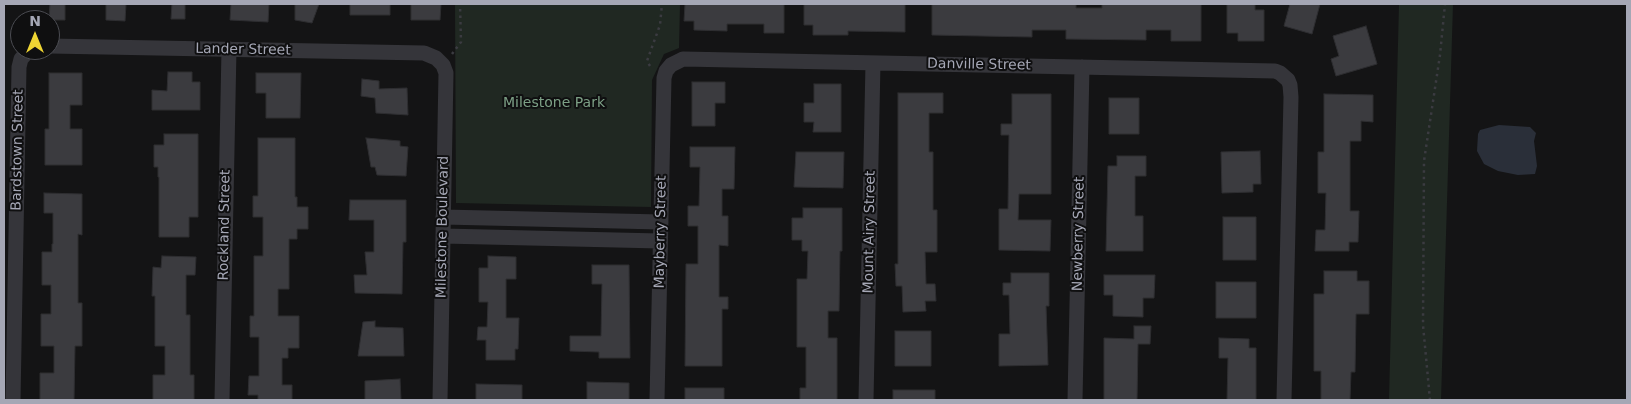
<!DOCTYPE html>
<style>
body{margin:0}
#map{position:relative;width:1631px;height:404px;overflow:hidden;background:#141415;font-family:"DejaVu Sans",sans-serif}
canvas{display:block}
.frame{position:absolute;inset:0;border:5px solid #a5a7b5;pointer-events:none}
.north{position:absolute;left:10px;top:10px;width:50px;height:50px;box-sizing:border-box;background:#0f0f10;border:1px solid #4b4c52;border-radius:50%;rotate:0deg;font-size:14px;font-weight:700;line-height:20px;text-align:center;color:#a5a7b5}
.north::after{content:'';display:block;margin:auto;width:18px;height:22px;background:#eed433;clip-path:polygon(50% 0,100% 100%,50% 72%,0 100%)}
</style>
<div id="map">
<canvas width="1631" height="404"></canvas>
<div class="frame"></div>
<div class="north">N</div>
</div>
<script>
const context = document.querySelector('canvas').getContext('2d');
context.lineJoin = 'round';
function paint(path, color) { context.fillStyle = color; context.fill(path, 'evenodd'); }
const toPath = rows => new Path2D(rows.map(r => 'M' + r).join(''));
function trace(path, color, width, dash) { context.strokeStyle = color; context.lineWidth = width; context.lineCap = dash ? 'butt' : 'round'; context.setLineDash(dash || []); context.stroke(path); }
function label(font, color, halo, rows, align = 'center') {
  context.font = font + ' "DejaVu Sans",sans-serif'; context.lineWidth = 4; context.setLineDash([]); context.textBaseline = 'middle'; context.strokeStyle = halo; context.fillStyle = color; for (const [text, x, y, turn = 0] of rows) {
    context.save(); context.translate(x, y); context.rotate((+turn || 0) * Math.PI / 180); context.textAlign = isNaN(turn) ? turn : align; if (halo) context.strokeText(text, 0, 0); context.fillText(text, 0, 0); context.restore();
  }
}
const green = toPath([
 [455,4,680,4,679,48,664,54,652,80,651,207,456,203],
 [1399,4,1453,4,1441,400,1389,400]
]);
const water = toPath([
 [1499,125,1530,127,1536,133,1534,141,1537,166,1535,174,1518,175,1498,171,1484,164,1477,151,1478,134,1480,130]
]);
const building = toPath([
 [50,4,65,4,65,20,49,20,50,4],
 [106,4,126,4,125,21,106,20,106,4],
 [172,4,185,4,185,19,171,19,172,4],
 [231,4,269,4,268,22,230,20,231,4],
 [295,4,319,4,312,23,295,20,295,4],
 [350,4,390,4,390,15,350,15,350,4],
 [411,4,441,4,440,20,411,20,411,4],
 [685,4,784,4,784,33,764,33,764,24,727,24,727,31,694,30,694,21,684,21,685,4],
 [804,4,905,4,905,32,848,31,848,35,813,35,813,25,804,25,804,4],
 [932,4,1076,4,1076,8,1102,8,1102,4,1201,4,1201,41,1171,41,1171,30,1146,30,1146,40,1066,39,1066,30,1032,30,1032,37,932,35,932,4],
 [1227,4,1255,4,1255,10,1264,10,1264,41,1238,41,1238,33,1227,33,1227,4],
 [1290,4,1320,4,1312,34,1284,26,1290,4],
 [1366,26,1377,64,1336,76,1331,59,1339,56,1333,36,1366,26],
 [168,72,192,72,192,82,200,82,200,110,152,110,152,90,167,91,168,72],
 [49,73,82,73,82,105,70,105,70,129,82,129,82,165,45,165,45,129,49,129,49,73],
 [256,73,301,73,300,118,266,118,266,93,256,93,256,73],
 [362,79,379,81,379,89,407,88,408,115,376,113,375,98,361,96,362,79],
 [692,82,725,82,725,103,715,103,715,126,692,126,692,82],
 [814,84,841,84,841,132,813,132,814,122,804,122,804,103,814,103,814,84],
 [898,93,943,93,943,113,929,113,929,152,933,152,933,210,937,210,937,252,925,252,926,284,935,284,936,301,925,301,926,311,903,312,902,286,896,286,895,264,898,264,898,93],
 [1012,94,1051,94,1051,194,1019,194,1018,220,1051,220,1050,251,999,250,999,209,1008,209,1009,135,1001,135,1001,124,1012,124,1012,94],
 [1324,94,1373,95,1373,122,1361,121,1361,141,1350,141,1350,211,1359,211,1358,242,1349,242,1349,251,1315,251,1316,230,1325,230,1326,193,1318,193,1318,152,1324,152,1324,94],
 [1109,98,1139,98,1139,134,1109,134,1109,98],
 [164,134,198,134,198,217,189,217,189,237,159,237,159,177,158,177,158,167,154,167,154,145,164,145,164,134],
 [258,138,295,138,295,197,297,197,297,207,308,207,308,229,297,229,297,239,289,239,289,289,278,289,278,316,299,316,299,348,288,348,288,358,282,358,282,385,292,385,292,400,258,400,258,395,248,395,249,376,259,376,259,337,250,337,250,316,254,316,254,256,263,256,263,217,253,217,253,196,258,196,258,138],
 [366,138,400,141,400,146,408,147,406,176,377,175,375,167,371,167,366,138],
 [690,147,735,147,734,189,722,189,722,216,728,216,728,246,719,245,719,297,728,297,728,309,722,309,722,366,685,366,686,264,698,264,698,226,688,226,688,206,699,206,700,167,690,167,690,147],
 [1260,151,1261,184,1253,184,1253,192,1222,193,1221,152,1260,151],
 [796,152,844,152,843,188,794,187,796,152],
 [1117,156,1146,156,1146,176,1135,176,1135,216,1143,216,1143,251,1106,251,1108,166,1117,166,1117,156],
 [44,193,82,194,82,235,78,234,78,303,82,303,82,346,75,346,74,400,40,400,40,373,54,373,54,346,41,346,41,314,51,314,51,285,42,285,42,252,52,252,52,244,53,244,53,213,44,213,44,193],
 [350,200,406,200,406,242,403,242,402,294,355,293,354,275,367,275,365,252,374,252,374,220,349,220,350,200],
 [803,208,842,208,842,251,840,251,839,311,828,311,828,338,837,338,837,400,800,400,800,388,806,388,806,347,797,347,797,279,807,279,808,251,802,251,802,240,792,240,792,218,803,218,803,208],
 [1223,217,1256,217,1256,260,1223,260,1223,217],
 [162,256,196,257,195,275,186,275,186,315,190,315,190,375,194,375,194,400,153,400,153,375,165,375,165,346,155,346,155,296,152,296,153,267,161,268,162,256],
 [488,256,516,257,516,279,506,279,506,318,519,318,518,349,515,349,515,360,486,360,486,340,477,340,478,327,487,327,488,302,479,302,479,268,488,268,488,256],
 [592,265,629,265,630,358,599,358,599,352,570,351,570,336,601,336,602,284,592,284,592,265],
 [1324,271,1357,271,1357,281,1369,281,1369,314,1356,314,1355,372,1351,372,1350,400,1321,400,1321,371,1314,371,1314,294,1324,294,1324,271],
 [1011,273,1049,273,1049,306,1046,306,1048,365,999,366,999,334,1010,334,1009,295,1003,295,1003,283,1011,283,1011,273],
 [1104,275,1155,275,1154,298,1143,298,1143,317,1113,316,1113,295,1104,295,1104,275],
 [1216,282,1256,282,1256,318,1216,318,1216,282],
 [375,321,375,327,403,328,404,356,358,356,363,322,375,321],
 [1134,326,1151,326,1150,344,1138,344,1137,400,1104,400,1104,338,1134,339,1134,326],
 [895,331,931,331,931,366,895,366,895,331],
 [1219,338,1249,339,1249,348,1256,348,1256,400,1227,400,1228,358,1219,358,1219,338],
 [400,379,401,400,365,400,365,381,400,379],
 [587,382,629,383,629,400,587,400,587,382],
 [476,384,522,385,522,400,476,400,476,384],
 [685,388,724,388,724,400,685,400,685,388],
 [893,390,935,390,935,400,893,400,893,390]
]);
const path = toPath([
 [452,54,461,42,460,4],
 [650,66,647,61,660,25,662,4],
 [1430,400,1423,325,1424,161,1440,55,1445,4]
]);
const minor = toPath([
 [50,46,424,53,436,58,443,65,446,73,440,400],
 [443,217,661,222],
 [443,236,660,241],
 [13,400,19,67,21,59,29,50],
 [222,400,229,49],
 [657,400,664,78,666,71,671,65,683,59,1275,71,1280,73,1288,80,1290,85,1291,97,1284,400],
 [866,400,873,63],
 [1075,400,1082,67]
]);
const streetNames = [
 ["Lander Street",243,50,1],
 ["Danville Street",979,65,1],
 ["Bardstown Street",18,150,-89],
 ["Rockland Street",225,225,-89],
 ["Milestone Boulevard",443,227,-89],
 ["Mayberry Street",661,232,-89],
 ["Mount Airy Street",870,232,-89],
 ["Newberry Street",1079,234,-89]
];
const parkNames = [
 ["Milestone Park",554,103]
];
paint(green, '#202822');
paint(water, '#2a2f39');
paint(building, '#3b3b3f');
trace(building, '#2e2e31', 1);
trace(path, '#3b3b41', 2.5, [2.5, 4]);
trace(minor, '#35353a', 15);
label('14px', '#a5a7b5', '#0f0f10', streetNames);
label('14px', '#7da086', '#0f0f10', parkNames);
</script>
